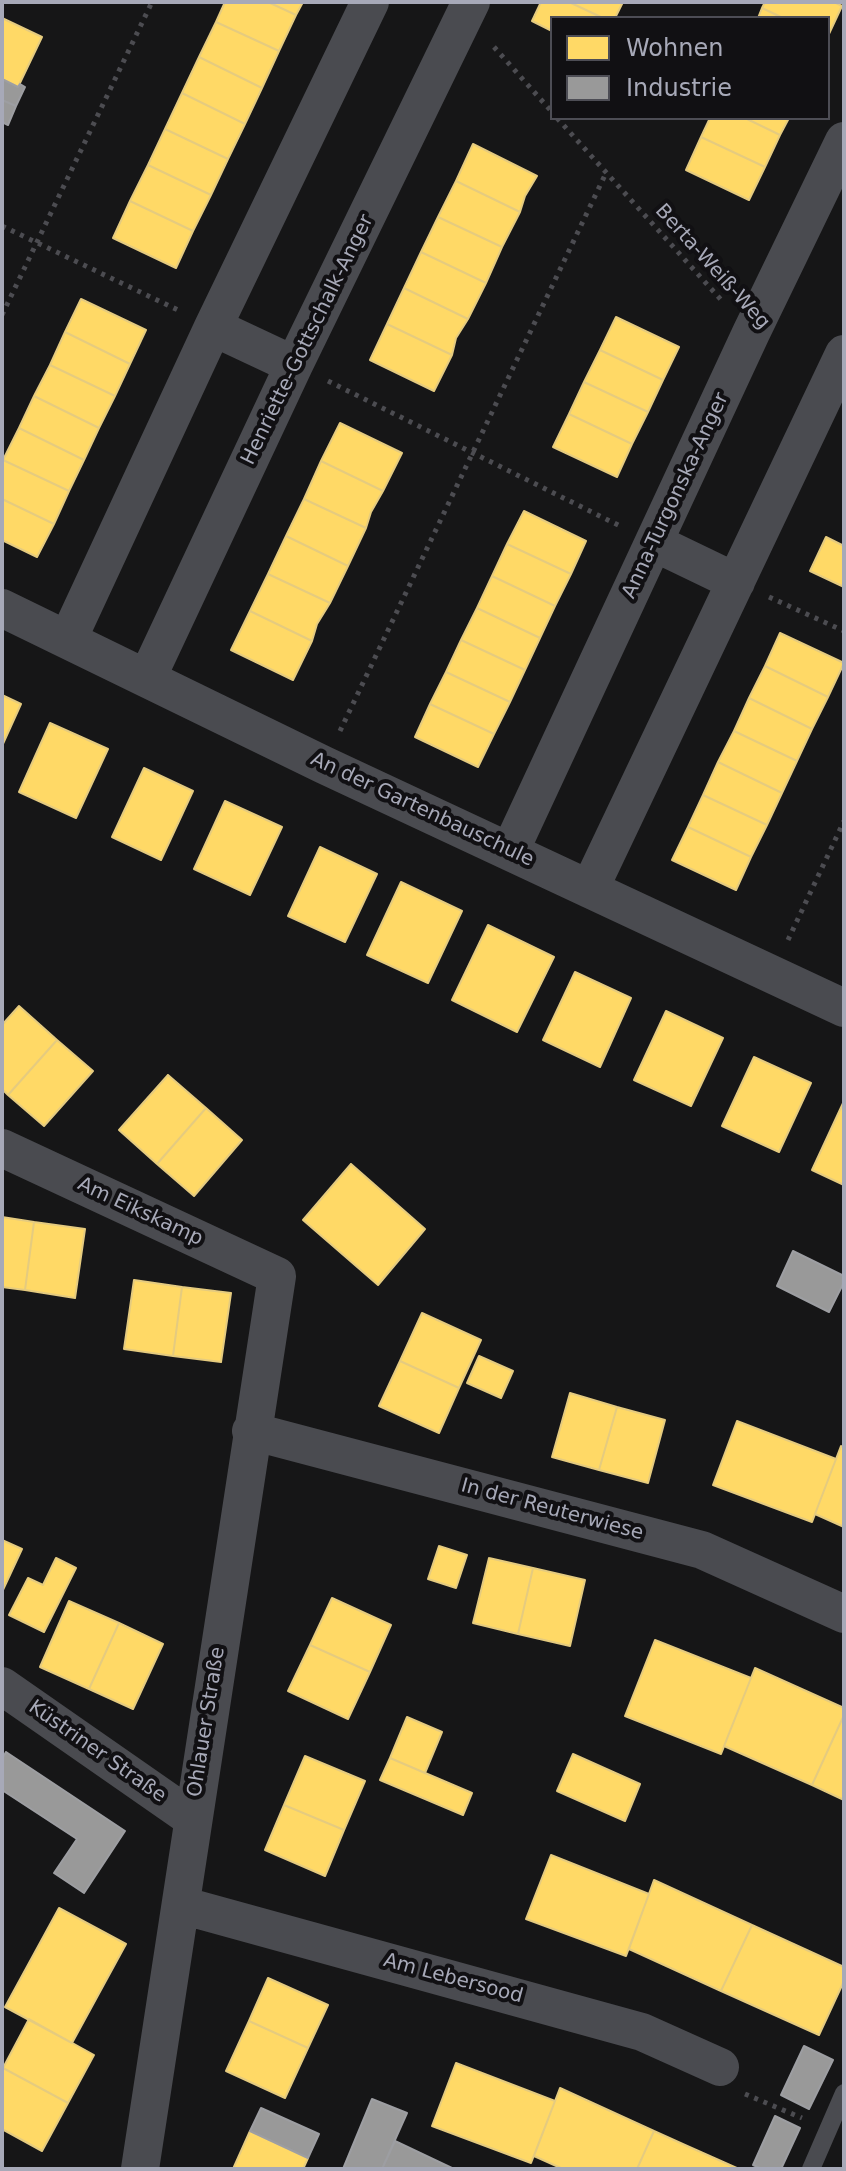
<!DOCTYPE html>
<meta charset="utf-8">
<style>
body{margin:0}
#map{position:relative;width:846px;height:2171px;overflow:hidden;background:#161617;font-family:"DejaVu Sans",sans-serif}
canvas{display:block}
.frame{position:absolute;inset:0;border:4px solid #a7a9b8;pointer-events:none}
.legend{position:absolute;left:550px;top:16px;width:280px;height:104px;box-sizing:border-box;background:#111013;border:2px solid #4d4d55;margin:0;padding:10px 14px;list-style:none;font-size:24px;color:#a7a9b8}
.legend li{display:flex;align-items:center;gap:16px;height:40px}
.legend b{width:40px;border:2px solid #4d4d55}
</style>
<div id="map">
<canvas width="846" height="2171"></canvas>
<div class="frame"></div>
<ul class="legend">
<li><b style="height:22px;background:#ffd966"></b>Wohnen</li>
<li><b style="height:22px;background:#999"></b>Industrie</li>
</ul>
</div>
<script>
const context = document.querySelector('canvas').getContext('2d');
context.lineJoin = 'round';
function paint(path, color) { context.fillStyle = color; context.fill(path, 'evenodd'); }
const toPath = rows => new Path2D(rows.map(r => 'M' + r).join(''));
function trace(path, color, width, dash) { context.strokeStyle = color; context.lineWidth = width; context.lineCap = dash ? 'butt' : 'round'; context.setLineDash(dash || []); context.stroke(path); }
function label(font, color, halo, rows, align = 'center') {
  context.font = font + ' "DejaVu Sans",sans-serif'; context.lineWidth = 8; context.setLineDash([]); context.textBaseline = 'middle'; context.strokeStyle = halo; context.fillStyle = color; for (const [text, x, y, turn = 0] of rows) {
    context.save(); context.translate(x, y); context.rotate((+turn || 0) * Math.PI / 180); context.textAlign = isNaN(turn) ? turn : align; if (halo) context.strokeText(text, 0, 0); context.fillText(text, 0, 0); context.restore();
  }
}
const homes = toPath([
 [225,2,268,2,296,15,279,51,216,22,225,2],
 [268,2,303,2,296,15,268,2],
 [541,2,569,2,603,18,552,18,552,31,532,21,541,2],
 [569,2,623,2,615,18,603,18,569,2],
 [765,2,834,2,842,6,828,36,828,18,783,18,762,8,765,2],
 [762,8,783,18,758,18,762,8],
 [2,18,42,37,18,87,2,79,2,18],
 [216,22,279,51,262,88,199,57,216,22],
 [199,57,262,88,245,124,182,93,199,57],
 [182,93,245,124,228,159,165,129,182,93],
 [710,118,745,118,780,135,765,167,701,137,710,118],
 [745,118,789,118,780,135,745,118],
 [165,129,228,159,211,195,148,165,165,129],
 [701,137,765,167,749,200,686,170,701,137],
 [473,144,537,176,525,196,520,212,456,181,473,144],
 [148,165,211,195,193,231,130,201,148,165],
 [456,181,520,212,502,247,438,217,456,181],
 [130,201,193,231,176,268,113,238,130,201],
 [438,217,502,247,486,283,421,252,438,217],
 [421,252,486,283,468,319,404,288,421,252],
 [404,288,468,319,456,338,452,355,387,324,404,288],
 [81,299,146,330,130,364,65,332,81,299],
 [616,317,679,347,663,380,600,350,616,317],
 [387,324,452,355,434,391,370,360,387,324],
 [65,332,130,364,115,396,50,365,65,332],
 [600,350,663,380,648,412,584,382,600,350],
 [50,365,115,396,99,428,34,396,50,365],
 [584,382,648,412,632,444,569,414,584,382],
 [34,396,99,428,84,460,19,428,34,396],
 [569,414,632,444,617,477,553,447,569,414],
 [340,423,402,453,383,491,321,461,340,423],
 [19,428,84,460,69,491,3,460,19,428],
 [3,460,69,491,54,524,2,499,3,460],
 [321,461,383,491,371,512,366,528,304,499,321,461],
 [2,499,54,524,37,557,2,540,2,499],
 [304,499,366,528,348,566,286,536,304,499],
 [524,511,586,541,571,574,507,544,524,511],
 [286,536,348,566,330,603,268,574,286,536],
 [826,537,844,546,844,587,810,571,826,537],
 [507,544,571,574,555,606,492,576,507,544],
 [268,574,330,603,317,624,312,641,250,611,268,574],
 [492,576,555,606,540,638,477,608,492,576],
 [477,608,540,638,525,670,461,640,477,608],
 [250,611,312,641,293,680,231,650,250,611],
 [780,633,844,663,828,697,765,666,780,633],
 [461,640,525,670,510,702,446,672,461,640],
 [765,666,828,697,812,729,749,698,765,666],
 [446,672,510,702,494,734,430,704,446,672],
 [2,695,21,704,2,746,2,695],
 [749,698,812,729,797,761,734,731,749,698],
 [430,704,494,734,478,767,415,737,430,704],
 [50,723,108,749,76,818,19,792,50,723],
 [734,731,797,761,782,793,718,762,734,731],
 [718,762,782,793,767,825,703,795,718,762],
 [144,768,193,791,161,860,112,837,144,768],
 [703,795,767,825,751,857,688,827,703,795],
 [225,801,282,827,250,895,194,869,225,801],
 [688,827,751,857,736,890,672,860,688,827],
 [320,847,377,874,345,942,288,916,320,847],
 [401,882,462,911,428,983,367,955,401,882],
 [488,925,554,957,517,1032,452,1000,488,925],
 [575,972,631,998,600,1067,543,1040,575,972],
 [19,1006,57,1040,8,1095,2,1089,2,1025,19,1006],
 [666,1011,723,1038,691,1106,634,1080,666,1011],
 [57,1040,93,1071,44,1126,8,1095,57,1040],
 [754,1057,811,1083,779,1152,722,1126,754,1057],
 [168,1075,206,1108,157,1164,119,1130,168,1075],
 [844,1101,844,1185,812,1170,844,1101],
 [206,1108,242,1140,194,1196,157,1164,206,1108],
 [351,1164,425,1229,378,1285,303,1220,351,1164],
 [2,1217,34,1222,25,1290,2,1287,2,1217],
 [34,1222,85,1229,75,1298,25,1290,34,1222],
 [134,1280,182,1287,173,1356,124,1349,134,1280],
 [182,1287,231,1293,221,1362,173,1356,182,1287],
 [422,1313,481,1340,459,1388,400,1361,422,1313],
 [479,1356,513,1371,501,1398,467,1383,479,1356],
 [400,1361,459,1388,439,1433,379,1406,400,1361],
 [570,1393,617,1407,599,1470,552,1457,570,1393],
 [617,1407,665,1420,648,1483,599,1470,617,1407],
 [737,1421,836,1459,812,1522,713,1485,737,1421],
 [841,1446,844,1448,844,1527,815,1514,841,1446],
 [2,1540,22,1549,2,1592,2,1540],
 [439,1546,467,1555,456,1588,428,1579,439,1546],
 [56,1558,76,1568,44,1632,9,1615,28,1578,43,1585,56,1558],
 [489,1558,533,1568,518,1634,473,1623,489,1558],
 [533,1568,585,1580,570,1646,518,1634,533,1568],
 [332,1598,391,1625,370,1672,310,1645,332,1598],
 [69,1601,119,1623,89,1689,40,1667,69,1601],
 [119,1623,163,1644,133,1709,89,1689,119,1623],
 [655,1640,751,1678,721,1754,625,1716,655,1640],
 [310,1645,370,1672,348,1719,288,1691,310,1645],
 [755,1668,844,1708,844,1715,812,1785,724,1746,755,1668],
 [844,1715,844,1800,812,1785,844,1715],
 [407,1717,442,1732,425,1773,390,1758,407,1717],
 [573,1754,640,1784,625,1821,557,1791,573,1754],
 [305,1756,365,1781,344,1830,284,1805,305,1756],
 [390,1758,472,1793,463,1815,380,1780,390,1758],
 [284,1805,344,1830,325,1876,265,1850,284,1805],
 [551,1855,649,1894,626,1956,526,1919,551,1855],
 [654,1880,752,1925,721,1991,629,1949,654,1880],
 [59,1908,126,1944,72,2043,5,2007,59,1908],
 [752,1925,844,1967,844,1981,819,2035,721,1991,752,1925],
 [268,1978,328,2005,308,2048,249,2021,268,1978],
 [29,2019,94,2055,68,2103,3,2068,29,2019],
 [249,2021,308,2048,285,2098,226,2071,249,2021],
 [456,2063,555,2101,531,2163,432,2126,456,2063],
 [3,2068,68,2103,42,2151,2,2129,3,2068],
 [560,2088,654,2131,637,2169,563,2169,534,2156,560,2088],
 [250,2131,308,2158,303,2169,233,2169,250,2131],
 [654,2131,685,2145,739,2169,637,2169,654,2131]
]);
const industry = toPath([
 [2,79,18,87,20,84,25,87,16,106,2,100,2,79],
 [2,100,16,106,8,125,2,122,2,100],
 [793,1251,844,1276,844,1282,829,1312,777,1286,793,1251],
 [6,1752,125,1831,84,1893,54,1873,77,1839,2,1790,2,1759,6,1752],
 [804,2046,833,2060,809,2109,781,2095,804,2046],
 [372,2099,407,2113,382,2169,343,2169,372,2099],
 [261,2108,319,2134,308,2158,250,2131,261,2108],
 [775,2116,800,2128,781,2169,762,2169,753,2165,775,2116],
 [395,2141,454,2169,382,2169,395,2141]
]);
const path = toPath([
 [494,47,552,112],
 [557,118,723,302],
 [2,226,180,311],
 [2,315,152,2],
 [328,381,620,526],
 [769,597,844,631],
 [340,731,606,173],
 [788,940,844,821],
 [745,2094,802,2118]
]);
const service = toPath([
 [811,2169,844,2093]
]);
const minor = toPath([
 [213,327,294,365],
 [655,543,736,582],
 [2,608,324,765,844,1008],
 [68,639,213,327,370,2],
 [147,678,294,365,471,2],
 [510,851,751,333,844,141],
 [590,888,844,354],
 [2,1148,277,1276,140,2169],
 [251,1431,702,1550,844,1614],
 [2,1686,193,1819],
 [181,1905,642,2032,720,2067]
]);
const streetNames = [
 ["Berta-Weiß-Weg",712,267,48],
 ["Henriette-Gottschalk-Anger",308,340,-64],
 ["Anna-Turgonska-Anger",676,496,-65],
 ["An der Gartenbauschule",422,810,25],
 ["Am Eikskamp",140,1212,25],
 ["In der Reuterwiese",552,1510,15],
 ["Ohlauer Straße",207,1722,-81],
 ["Küstriner Straße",97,1752,35],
 ["Am Lebersood",453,1979,15]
];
paint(homes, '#ffd966');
trace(homes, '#e5cb7f', 2);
paint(industry, '#999');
trace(industry, '#9d9ea2', 2);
trace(path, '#4c4c51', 5, [4, 6]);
trace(service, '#4a4b50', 18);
trace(minor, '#4a4b50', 38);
label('20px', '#a7a9b8', '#111013', streetNames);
</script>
